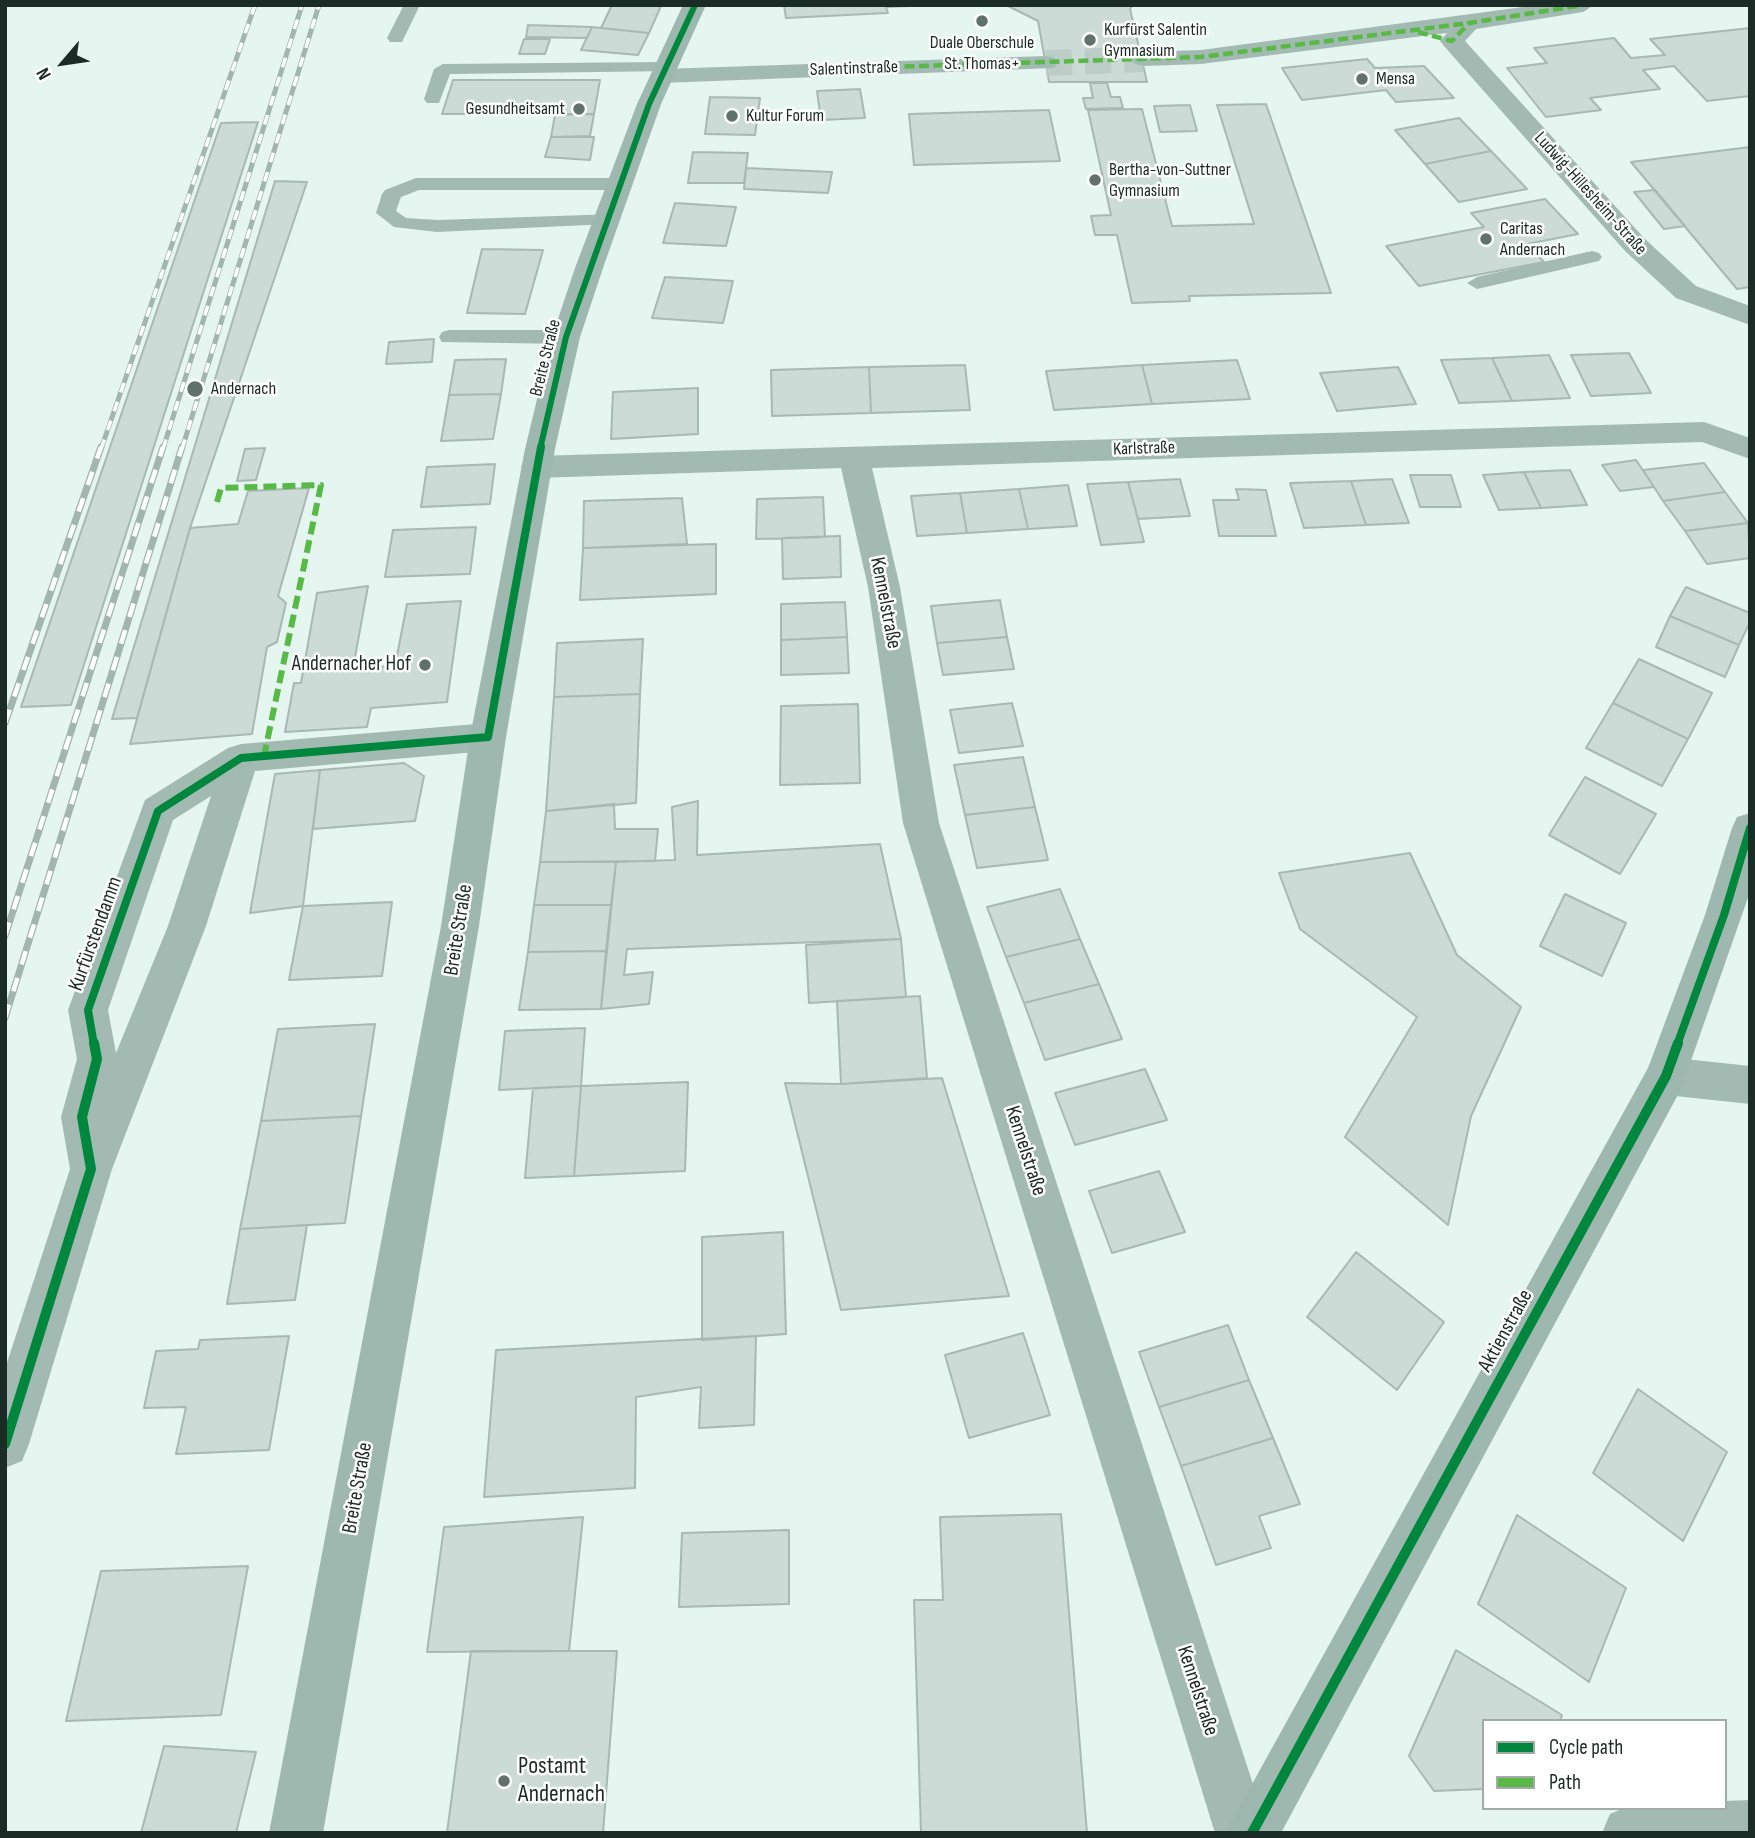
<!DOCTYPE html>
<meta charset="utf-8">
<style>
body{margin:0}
#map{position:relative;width:1755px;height:1838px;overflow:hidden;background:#e4f6ef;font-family:"Sofia Sans Condensed",sans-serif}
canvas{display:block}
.frame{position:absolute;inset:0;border:7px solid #1b2b25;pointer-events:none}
.legend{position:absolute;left:1482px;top:1719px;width:245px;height:91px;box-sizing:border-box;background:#fff;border:2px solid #a4aaa8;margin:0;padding:9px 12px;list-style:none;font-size:21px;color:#1b2b25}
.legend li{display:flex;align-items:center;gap:14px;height:35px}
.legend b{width:35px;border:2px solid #a4aaa8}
.north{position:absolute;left:28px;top:28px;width:70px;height:70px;-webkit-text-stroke:5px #fff;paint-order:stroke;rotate:241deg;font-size:19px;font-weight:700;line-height:28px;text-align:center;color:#1b2b25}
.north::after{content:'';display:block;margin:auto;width:24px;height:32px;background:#1b2b25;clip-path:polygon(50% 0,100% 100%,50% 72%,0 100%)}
</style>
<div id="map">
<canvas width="1755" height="1838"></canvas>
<div class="frame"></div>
<ul class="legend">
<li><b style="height:9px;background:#00873e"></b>Cycle path</li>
<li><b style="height:9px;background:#58b947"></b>Path</li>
</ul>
<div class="north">N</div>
</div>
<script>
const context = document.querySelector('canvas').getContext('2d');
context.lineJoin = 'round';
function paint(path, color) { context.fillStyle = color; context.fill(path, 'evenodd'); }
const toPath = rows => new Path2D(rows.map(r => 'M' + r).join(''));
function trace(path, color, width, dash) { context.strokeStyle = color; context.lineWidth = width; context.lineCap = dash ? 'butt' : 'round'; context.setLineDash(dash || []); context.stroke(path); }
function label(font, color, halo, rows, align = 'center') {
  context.font = font + ' "Sofia Sans Condensed",sans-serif'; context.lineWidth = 5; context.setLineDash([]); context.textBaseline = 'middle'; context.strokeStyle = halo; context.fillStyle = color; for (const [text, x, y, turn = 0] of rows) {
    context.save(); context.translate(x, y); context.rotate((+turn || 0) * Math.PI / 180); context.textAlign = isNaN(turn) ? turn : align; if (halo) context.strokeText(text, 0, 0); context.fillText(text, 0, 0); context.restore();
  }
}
const building = toPath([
 [612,5,654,5,661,6,649,33,601,28,612,5],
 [784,5,932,5,886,7,888,13,786,18,784,5],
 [1006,5,1133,5,1130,9,1147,82,1049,82,1038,21,1006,5],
 [528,25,592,27,587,38,526,37,528,25],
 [592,27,601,28,649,33,638,55,581,50,592,27],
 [1750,28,1750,96,1707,101,1674,66,1643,70,1660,89,1590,98,1601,110,1546,117,1507,68,1547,63,1534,48,1614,38,1631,58,1665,55,1650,39,1750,28],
 [524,39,550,39,545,54,519,54,524,39],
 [1367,59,1375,68,1424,66,1454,98,1396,102,1386,90,1302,100,1282,68,1367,59],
 [453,80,600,80,594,114,442,114,453,80],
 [1090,83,1107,83,1111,97,1120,97,1123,108,1086,109,1083,98,1093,98,1090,83],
 [860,89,865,118,821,120,817,91,860,89],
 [710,97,760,98,755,135,705,134,710,97],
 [1266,104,1331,293,1189,296,1190,301,1132,303,1117,235,1095,235,1091,216,1111,215,1088,110,1142,109,1172,226,1254,224,1217,105,1266,104],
 [1190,105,1197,131,1160,132,1154,106,1190,105],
 [1049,110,1060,161,914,165,909,114,1049,110],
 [594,114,590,136,551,137,555,115,594,114],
 [1459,118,1491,151,1425,164,1395,130,1459,118],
 [258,122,71,705,21,707,221,123,258,122],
 [551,137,594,137,590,160,545,157,551,137],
 [1750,147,1750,287,1737,289,1631,162,1750,147],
 [1491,151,1527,189,1459,202,1425,164,1491,151],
 [693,152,748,153,744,183,688,183,693,152],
 [746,168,832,172,828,193,744,189,746,168],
 [275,181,307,182,190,528,137,718,112,719,275,181],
 [1655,190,1685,226,1664,229,1634,192,1655,190],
 [1545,199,1578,234,1527,244,1544,262,1419,286,1386,246,1484,227,1471,213,1545,199],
 [675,203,736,207,726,246,663,243,675,203],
 [482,249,543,250,525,314,467,313,482,249],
 [665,277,733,281,723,323,652,318,665,277],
 [434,339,432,362,386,364,389,342,434,339],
 [1629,353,1651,393,1591,396,1571,355,1629,353],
 [1549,355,1570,398,1512,401,1492,358,1549,355],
 [1492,358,1512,401,1459,403,1441,360,1492,358],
 [506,359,501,394,449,395,455,360,506,359],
 [1237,360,1250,399,1152,404,1142,365,1237,360],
 [965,365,970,410,871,413,869,367,965,365],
 [1142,365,1152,404,1054,410,1046,371,1142,365],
 [869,367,871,413,772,416,771,370,869,367],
 [1398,367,1416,404,1337,411,1320,373,1398,367],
 [698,388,698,434,611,439,613,392,698,388],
 [501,394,493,439,441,441,449,395,501,394],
 [265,448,256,480,237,481,245,449,265,448],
 [1636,460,1654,487,1620,491,1602,465,1636,460],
 [1704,463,1725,492,1663,501,1643,470,1704,463],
 [495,464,490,504,421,507,427,467,495,464],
 [1570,470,1587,505,1541,508,1524,472,1570,470],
 [1524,472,1541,508,1499,510,1483,475,1524,472],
 [1410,475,1451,475,1461,507,1420,507,1410,475],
 [1180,479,1190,516,1138,519,1128,482,1180,479],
 [1392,479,1409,523,1366,525,1351,481,1392,479],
 [1351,481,1366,525,1304,528,1290,483,1351,481],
 [1128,482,1144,542,1101,545,1087,484,1128,482],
 [1068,485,1077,526,1028,529,1019,489,1068,485],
 [309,488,278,596,286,603,277,642,267,647,252,734,130,744,190,528,238,524,248,491,309,488],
 [1019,489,1028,529,967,533,960,493,1019,489],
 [1236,489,1266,490,1276,536,1219,536,1213,500,1239,500,1236,489],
 [1725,492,1748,523,1685,531,1663,501,1725,492],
 [960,493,967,533,917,536,911,496,960,493],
 [823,497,825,537,756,539,757,499,823,497],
 [682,498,687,544,583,548,584,501,682,498],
 [1748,523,1750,558,1707,564,1685,531,1748,523],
 [476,527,470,574,385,577,393,530,476,527],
 [840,536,841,577,783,579,782,538,840,536],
 [716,544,716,594,580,600,583,548,716,544],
 [368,586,353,668,395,666,407,604,461,601,447,702,371,708,367,727,285,732,294,683,301,683,317,593,368,586],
 [1686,587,1750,613,1750,622,1739,645,1670,616,1686,587],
 [1000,600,1007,637,937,643,931,606,1000,600],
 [845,602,847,637,781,640,781,604,845,602],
 [1670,616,1739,645,1725,677,1656,647,1670,616],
 [847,637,849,673,781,675,781,640,847,637],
 [1007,637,1014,669,943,675,937,643,1007,637],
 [643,639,640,694,554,697,557,643,643,639],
 [1639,659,1712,693,1688,739,1613,703,1639,659],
 [640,694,636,803,546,811,554,697,640,694],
 [1012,703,1023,746,959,753,950,710,1012,703],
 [1613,703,1688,739,1662,786,1586,748,1613,703],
 [858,704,860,783,780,785,781,706,858,704],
 [1023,757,1035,807,965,815,954,765,1023,757],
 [404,763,424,776,415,821,313,829,320,770,404,763],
 [320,770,303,906,250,913,275,774,320,770],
 [1585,777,1656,814,1620,874,1549,835,1585,777],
 [698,801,697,855,880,844,901,939,627,949,624,975,653,972,649,1004,601,1009,616,862,675,860,672,807,698,801],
 [614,804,615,829,658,829,655,861,540,862,546,811,614,804],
 [1035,807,1048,860,977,868,965,815,1035,807],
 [1410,853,1457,955,1521,1007,1471,1116,1448,1225,1345,1137,1417,1017,1300,929,1279,873,1410,853],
 [540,862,616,862,611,905,534,905,540,862],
 [1060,889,1080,939,1006,957,987,907,1060,889],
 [1565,894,1626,923,1602,976,1540,946,1565,894],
 [392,902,382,976,289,980,303,906,392,902],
 [534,905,611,905,606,951,528,952,534,905],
 [901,939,906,997,809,1003,806,945,901,939],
 [1080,939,1099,984,1024,1003,1006,957,1080,939],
 [606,951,601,1009,519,1010,528,952,606,951],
 [1099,984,1122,1039,1045,1060,1024,1003,1099,984],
 [920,996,927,1078,841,1084,837,1001,920,996],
 [375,1024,361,1116,261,1121,278,1029,375,1024],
 [585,1028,581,1086,499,1090,505,1031,585,1028],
 [1145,1069,1167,1120,1075,1145,1055,1093,1145,1069],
 [942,1078,1009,1296,841,1310,785,1083,841,1084,942,1078],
 [688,1082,685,1171,574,1176,581,1086,688,1082],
 [581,1086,574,1176,525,1178,533,1088,581,1086],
 [361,1116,345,1223,240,1229,261,1121,361,1116],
 [1159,1171,1185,1232,1112,1253,1089,1191,1159,1171],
 [307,1225,295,1300,227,1304,240,1229,307,1225],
 [783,1232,786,1334,702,1340,702,1237,783,1232],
 [1356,1252,1444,1322,1397,1390,1307,1317,1356,1252],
 [1228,1325,1249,1380,1159,1407,1139,1352,1228,1325],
 [1023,1333,1050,1415,969,1438,945,1355,1023,1333],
 [289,1336,269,1450,176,1454,186,1407,144,1408,156,1351,198,1349,200,1340,289,1336],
 [756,1336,754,1425,699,1428,701,1387,636,1397,635,1488,484,1497,496,1350,756,1336],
 [1249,1380,1273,1438,1181,1466,1159,1407,1249,1380],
 [1638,1389,1727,1452,1683,1541,1593,1473,1638,1389],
 [1273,1438,1300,1504,1259,1516,1271,1548,1216,1565,1181,1466,1273,1438],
 [1061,1514,1087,1833,921,1833,914,1600,943,1600,940,1517,1061,1514],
 [1517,1515,1626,1588,1589,1682,1478,1604,1517,1515],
 [583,1517,569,1651,427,1652,444,1527,583,1517],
 [789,1530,789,1604,679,1607,682,1533,789,1530],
 [248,1566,221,1715,66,1721,101,1571,248,1566],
 [1456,1650,1562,1715,1560,1721,1484,1721,1484,1789,1434,1791,1409,1756,1456,1650],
 [471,1651,617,1651,603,1833,447,1833,471,1651],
 [164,1746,256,1752,236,1833,141,1833,164,1746]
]);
const streetTunnel = toPath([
 [1046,63,1143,59]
]);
const lane = toPath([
 [404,5,420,5,402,42,390,42,387,38,404,5],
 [665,62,671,63,674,67,671,71,450,74,439,103,427,103,424,99,434,69,443,64,665,62],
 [416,178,620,178,629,184,620,190,419,190,401,197,396,211,406,218,437,220,616,214,619,218,609,224,437,232,394,227,376,213,382,194,385,190,416,178],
 [1592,251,1599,253,1602,257,1599,261,1477,289,1467,283,1477,277,1592,251],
 [449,330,566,330,576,337,566,344,442,342,439,337,442,332,449,330]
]);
const street = toPath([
 [1538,5,1594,5,1583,12,1476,29,1465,41,1645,239,1696,286,1750,306,1750,325,1676,298,1625,251,1444,46,1440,41,1447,33,1201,64,1143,66,1135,64,1131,59,1135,54,1143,52,1201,50,1538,5],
 [1046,56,1054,58,1058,63,1054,68,662,83,653,81,650,76,653,71,662,69,1046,56],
 [1704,422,1750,438,1750,459,1702,442,872,468,900,587,939,823,1269,1833,1215,1833,903,823,868,587,841,468,536,478,525,475,521,467,525,459,536,456,1704,422],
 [488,723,501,727,506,737,501,747,488,751,255,771,206,926,112,1169,29,1444,22,1461,5,1468,5,1369,70,1169,61,1117,77,1059,68,1010,145,800,228,748,241,744,488,723],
 [211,796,168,926,116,1053,108,1010,173,820,211,796],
 [1666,1057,1750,1066,1750,1104,1666,1095,1651,1089,1645,1076,1651,1063,1666,1057],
 [1750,1800,1750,1833,1602,1833,1610,1814,1624,1808,1725,1808,1725,1801,1750,1800]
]);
const secondary = toPath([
 [683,5,706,5,661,104,603,268,580,337,555,449,506,737,479,926,323,1833,269,1833,441,926,470,737,525,449,552,337,575,268,637,104,683,5],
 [1750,813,1750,892,1681,1089,1281,1833,1225,1833,1648,1068,1705,915,1732,828,1737,817,1750,813]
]);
const railFar1 = toPath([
 [101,449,255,5],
 [163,449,302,5],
 [182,449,319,5]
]);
const rail = toPath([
 [5,723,101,447],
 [5,936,163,447],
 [5,1018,182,447]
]);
const quietFar1 = toPath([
 [1418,32,1452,41,1469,23,1583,5],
 [890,67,1201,57,1469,23]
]);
const quiet = toPath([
 [217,502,221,488,321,485,264,756]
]);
const cyclewayFar2 = toPath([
 [540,449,566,337,649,104,695,5]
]);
const cyclewayFar1 = toPath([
 [94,1045,88,1010,158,811,241,758,488,737,541,447],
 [1677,1045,1724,915,1750,828]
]);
const cycleway = toPath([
 [5,1444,91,1169,82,1117,97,1059,94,1043],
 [1252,1833,1666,1076,1678,1043]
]);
const markers = [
 [982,21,7,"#61726c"],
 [1090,40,7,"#61726c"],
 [1362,79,7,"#61726c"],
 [579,109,7,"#61726c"],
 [732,116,7,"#61726c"],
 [1095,180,7,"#61726c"],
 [1486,239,7,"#61726c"],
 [195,389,9,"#61726c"],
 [425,665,7,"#61726c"],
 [504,1781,7,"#61726c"]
];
const farPoinames = [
 ["Kurfürst Salentin",1104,30],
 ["Gymnasium",1104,51],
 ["Duale Oberschule",982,43,"center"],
 ["St. Thomas+",982,64,"center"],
 ["Mensa",1376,79],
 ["Gesundheitsamt",565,109,"right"],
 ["Kultur Forum",746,116],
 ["Bertha-von-Suttner",1109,170],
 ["Gymnasium",1109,191],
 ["Caritas",1500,229],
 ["Andernach",1500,250],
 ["Andernach",211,389]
];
const farStreetnames = [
 ["Salentinstraße",854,69,-2],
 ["Ludwig-Hillesheim-Straße",1590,194,48],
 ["Breite Straße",546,358,-76],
 ["Karlstraße",1144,449,-2]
];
const streetNames = [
 ["Kennelstraße",885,603,79],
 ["Breite Straße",459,930,-81],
 ["Kurfürstendamm",96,934,-70],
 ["Kennelstraße",1025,1151,72],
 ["Aktienstraße",1506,1331,-61],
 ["Breite Straße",358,1488,-80],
 ["Kennelstraße",1197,1691,72]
];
const poiNames = [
 ["Andernacher Hof",411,665]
];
const nearPoinames = [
 ["Postamt",518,1767],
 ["Andernach",518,1795]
];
paint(building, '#ccdbd6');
trace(building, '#a8b8b2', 2);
trace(streetTunnel, '#bccdc7', 26, [26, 13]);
paint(lane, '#a2bab2');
paint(street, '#a2bab2');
paint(secondary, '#9fb8af');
trace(railFar1, '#a2b5ae', 5);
trace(rail, '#a2b5ae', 7);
trace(railFar1, '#fff', 3.5, [10]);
trace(rail, '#fff', 4.5, [14]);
trace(quietFar1, '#58b947', 4.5, [10, 4.5]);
trace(quiet, '#58b947', 6, [13, 6]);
trace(cyclewayFar2, '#00873e', 6);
trace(cyclewayFar1, '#00873e', 8);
trace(cycleway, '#00873e', 10);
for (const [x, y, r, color] of markers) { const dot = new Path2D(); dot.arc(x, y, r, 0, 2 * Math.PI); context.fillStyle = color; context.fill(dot); trace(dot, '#fff', 2.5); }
label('18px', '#1b2b25', '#fff', farPoinames, 'left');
label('18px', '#1b2b25', '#fff', farStreetnames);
label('21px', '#1b2b25', '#fff', streetNames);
label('21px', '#1b2b25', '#fff', poiNames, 'right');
label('24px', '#1b2b25', '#fff', nearPoinames, 'left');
</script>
